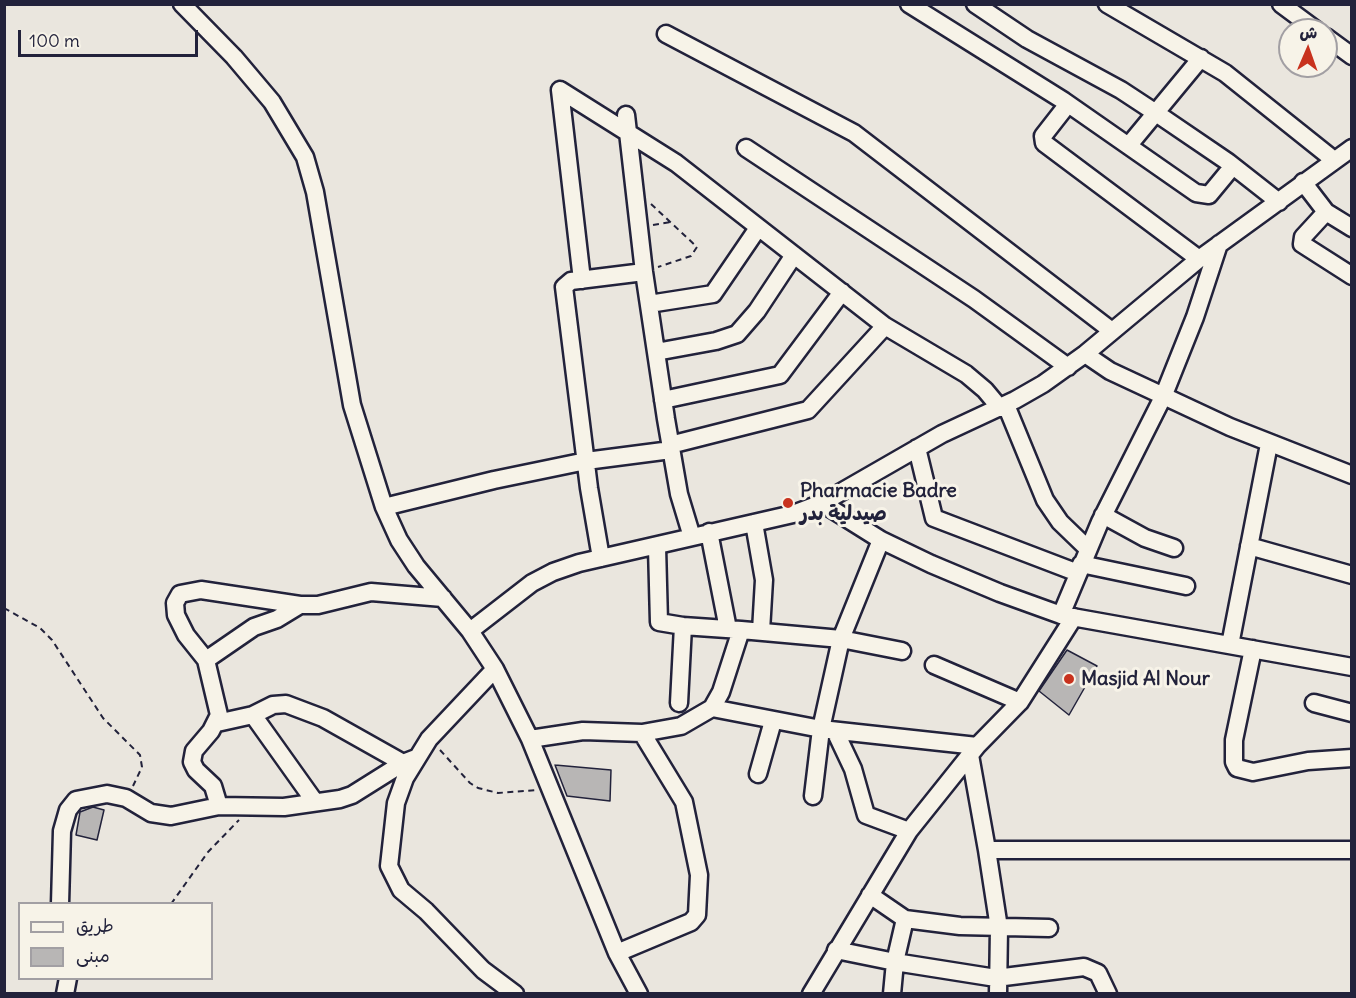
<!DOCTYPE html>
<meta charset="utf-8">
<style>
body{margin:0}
#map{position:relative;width:1356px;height:998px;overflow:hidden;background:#eae6de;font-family:Delius,"Playpen Sans Arabic",sans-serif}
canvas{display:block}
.frame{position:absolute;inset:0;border:6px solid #22223b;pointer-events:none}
.legend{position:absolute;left:18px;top:902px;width:195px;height:78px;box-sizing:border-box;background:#f7f3e8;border:2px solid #a29fa3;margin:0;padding:8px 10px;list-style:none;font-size:18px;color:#22223b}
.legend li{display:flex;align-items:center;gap:12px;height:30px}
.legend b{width:30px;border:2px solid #a29fa3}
.north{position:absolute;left:1278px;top:18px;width:60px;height:60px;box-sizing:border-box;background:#f7f3e8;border:2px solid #a29fa3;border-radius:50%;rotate:2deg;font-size:16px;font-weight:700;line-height:24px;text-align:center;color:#22223b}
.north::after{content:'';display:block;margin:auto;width:21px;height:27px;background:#c8321e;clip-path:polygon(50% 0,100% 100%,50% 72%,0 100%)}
.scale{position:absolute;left:18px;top:30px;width:180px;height:27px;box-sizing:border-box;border:3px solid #22223b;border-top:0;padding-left:8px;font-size:18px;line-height:21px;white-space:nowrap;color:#22223b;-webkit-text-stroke:4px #f7f3e8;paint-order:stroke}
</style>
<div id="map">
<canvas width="1356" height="998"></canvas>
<div class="frame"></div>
<ul class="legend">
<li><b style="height:8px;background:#f7f3e8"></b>طريق</li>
<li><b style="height:16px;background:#b8b6b5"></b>مبنى</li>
</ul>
<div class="north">ش</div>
<div class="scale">100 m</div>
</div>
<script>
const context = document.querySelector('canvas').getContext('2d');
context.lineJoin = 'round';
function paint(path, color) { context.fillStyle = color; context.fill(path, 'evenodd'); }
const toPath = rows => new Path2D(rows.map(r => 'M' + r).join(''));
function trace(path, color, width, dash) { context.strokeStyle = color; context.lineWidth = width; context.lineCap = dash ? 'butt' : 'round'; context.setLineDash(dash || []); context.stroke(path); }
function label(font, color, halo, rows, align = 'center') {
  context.font = font + ' Delius,"Playpen Sans Arabic",sans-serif'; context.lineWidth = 6; context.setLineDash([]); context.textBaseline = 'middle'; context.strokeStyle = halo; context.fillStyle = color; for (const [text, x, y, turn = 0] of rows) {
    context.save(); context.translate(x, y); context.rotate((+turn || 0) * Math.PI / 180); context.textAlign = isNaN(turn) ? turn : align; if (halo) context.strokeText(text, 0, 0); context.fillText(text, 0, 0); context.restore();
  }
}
const building = toPath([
 [1067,650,1097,666,1069,715,1039,691,1067,650],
 [555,765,611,770,610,801,567,796,555,765],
 [93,807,104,810,97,840,76,835,80,812,93,807]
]);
const path = toPath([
 [651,204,697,247,691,256,658,267],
 [653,225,671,222],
 [4,608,40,628,52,640,103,718,140,755,142,767,133,786],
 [440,750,470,783,478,788,498,793,537,790],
 [171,904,208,852,239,820]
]);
const minor = toPath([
 [182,4,234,57,272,102,305,157,315,192,352,405,384,507,399,540,416,566,470,631],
 [909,4,1064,101,1196,193,1209,195,1233,166],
 [975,4,1027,39,1121,90,1156,113,1228,162,1279,202],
 [1107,4,1225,73,1334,160],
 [1281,4,1316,30],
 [666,34,854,133,1112,331],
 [1326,37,1352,56],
 [560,90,676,163,885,326,966,374,985,390,1000,408],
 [560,90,582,280],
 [1068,104,1043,136,1044,143,1199,259],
 [626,115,644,272,666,419,679,494,692,537],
 [1129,145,1201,58],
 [746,148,974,299,1068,367],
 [1303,182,1326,212,1303,237,1302,244,1352,276],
 [1326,212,1352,228],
 [649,304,713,294,758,228],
 [656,352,716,341,737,334,757,311,794,255],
 [1085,354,1110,371,1230,427,1352,475],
 [663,400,780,375,842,292],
 [1006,405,1045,500,1060,522,1088,549],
 [670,445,808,410,885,326],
 [917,448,934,518,1078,573],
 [822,503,881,540,931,564,1000,593,1061,615,1352,667],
 [384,507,494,480,586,461,671,450],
 [1103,515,1145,538,1174,548],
 [754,523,764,580,761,631],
 [709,532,728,629],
 [1249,546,1352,575],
 [657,547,659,622,683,626,741,630],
 [601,558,589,488,564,287,571,281,644,272],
 [1081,564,1186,586],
 [1061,615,1100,522,1163,397,1195,317,1219,244],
 [1230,645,1269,444],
 [1253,649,1234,740,1234,762,1237,768,1253,772,1308,761,1352,758],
 [206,660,254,627,277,619,300,605],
 [934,665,1020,702],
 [495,669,429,739,405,778,396,803,389,866,401,890,426,911,483,970,515,994],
 [679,703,683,626],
 [1314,703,1352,713],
 [712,708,821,729,977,746],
 [253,715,315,802],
 [217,723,253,715,273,705,286,704,323,718,403,763],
 [835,731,853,769,866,815,909,831],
 [642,733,681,726,712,708,721,692,741,630,841,639,902,651],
 [530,739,583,731,642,733,684,802,699,875,697,915,691,922,617,953],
 [970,755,987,850],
 [758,774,773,721],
 [813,796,821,729,841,639,881,540],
 [219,806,284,807,340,799,352,795,403,763,416,758],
 [870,895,905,919],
 [60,904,62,831,68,810,76,800,107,794,126,798,151,813,171,816,219,806,213,786,196,770,192,762,194,751,211,731,219,715,206,660,186,635,176,615,175,603,180,594,201,590,300,605,318,605,371,592,443,598],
 [836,950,895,962,996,978,1084,967,1098,973,1108,994],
 [65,994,68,978],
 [639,994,617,953,530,739,495,669,470,631,532,583,553,572,579,563,793,514,822,503,942,434,1015,400,1043,384,1085,354,1199,259,1352,148],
 [811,994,909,831,977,746,1020,702,1074,617],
 [892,994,895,962,905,919,960,926,1049,928],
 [998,994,999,928,987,850,1352,850]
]);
const markers = [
 [788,503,6,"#c8321e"],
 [1069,679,6,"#c8321e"]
];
const poiNames = [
 ["Pharmacie Badre",800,491],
 ["صيدلية بدر",800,514],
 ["Masjid Al Nour",1081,679]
];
paint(building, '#b8b6b5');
trace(building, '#22223b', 1.5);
trace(minor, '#22223b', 21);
trace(path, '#22223b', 2, [6, 4.5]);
trace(minor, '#f7f3e8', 16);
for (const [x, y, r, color] of markers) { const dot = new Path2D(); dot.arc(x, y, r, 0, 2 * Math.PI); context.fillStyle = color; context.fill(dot); trace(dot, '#f7f3e8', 2); }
label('bold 20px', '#22223b', '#f7f3e8', poiNames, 'left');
</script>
